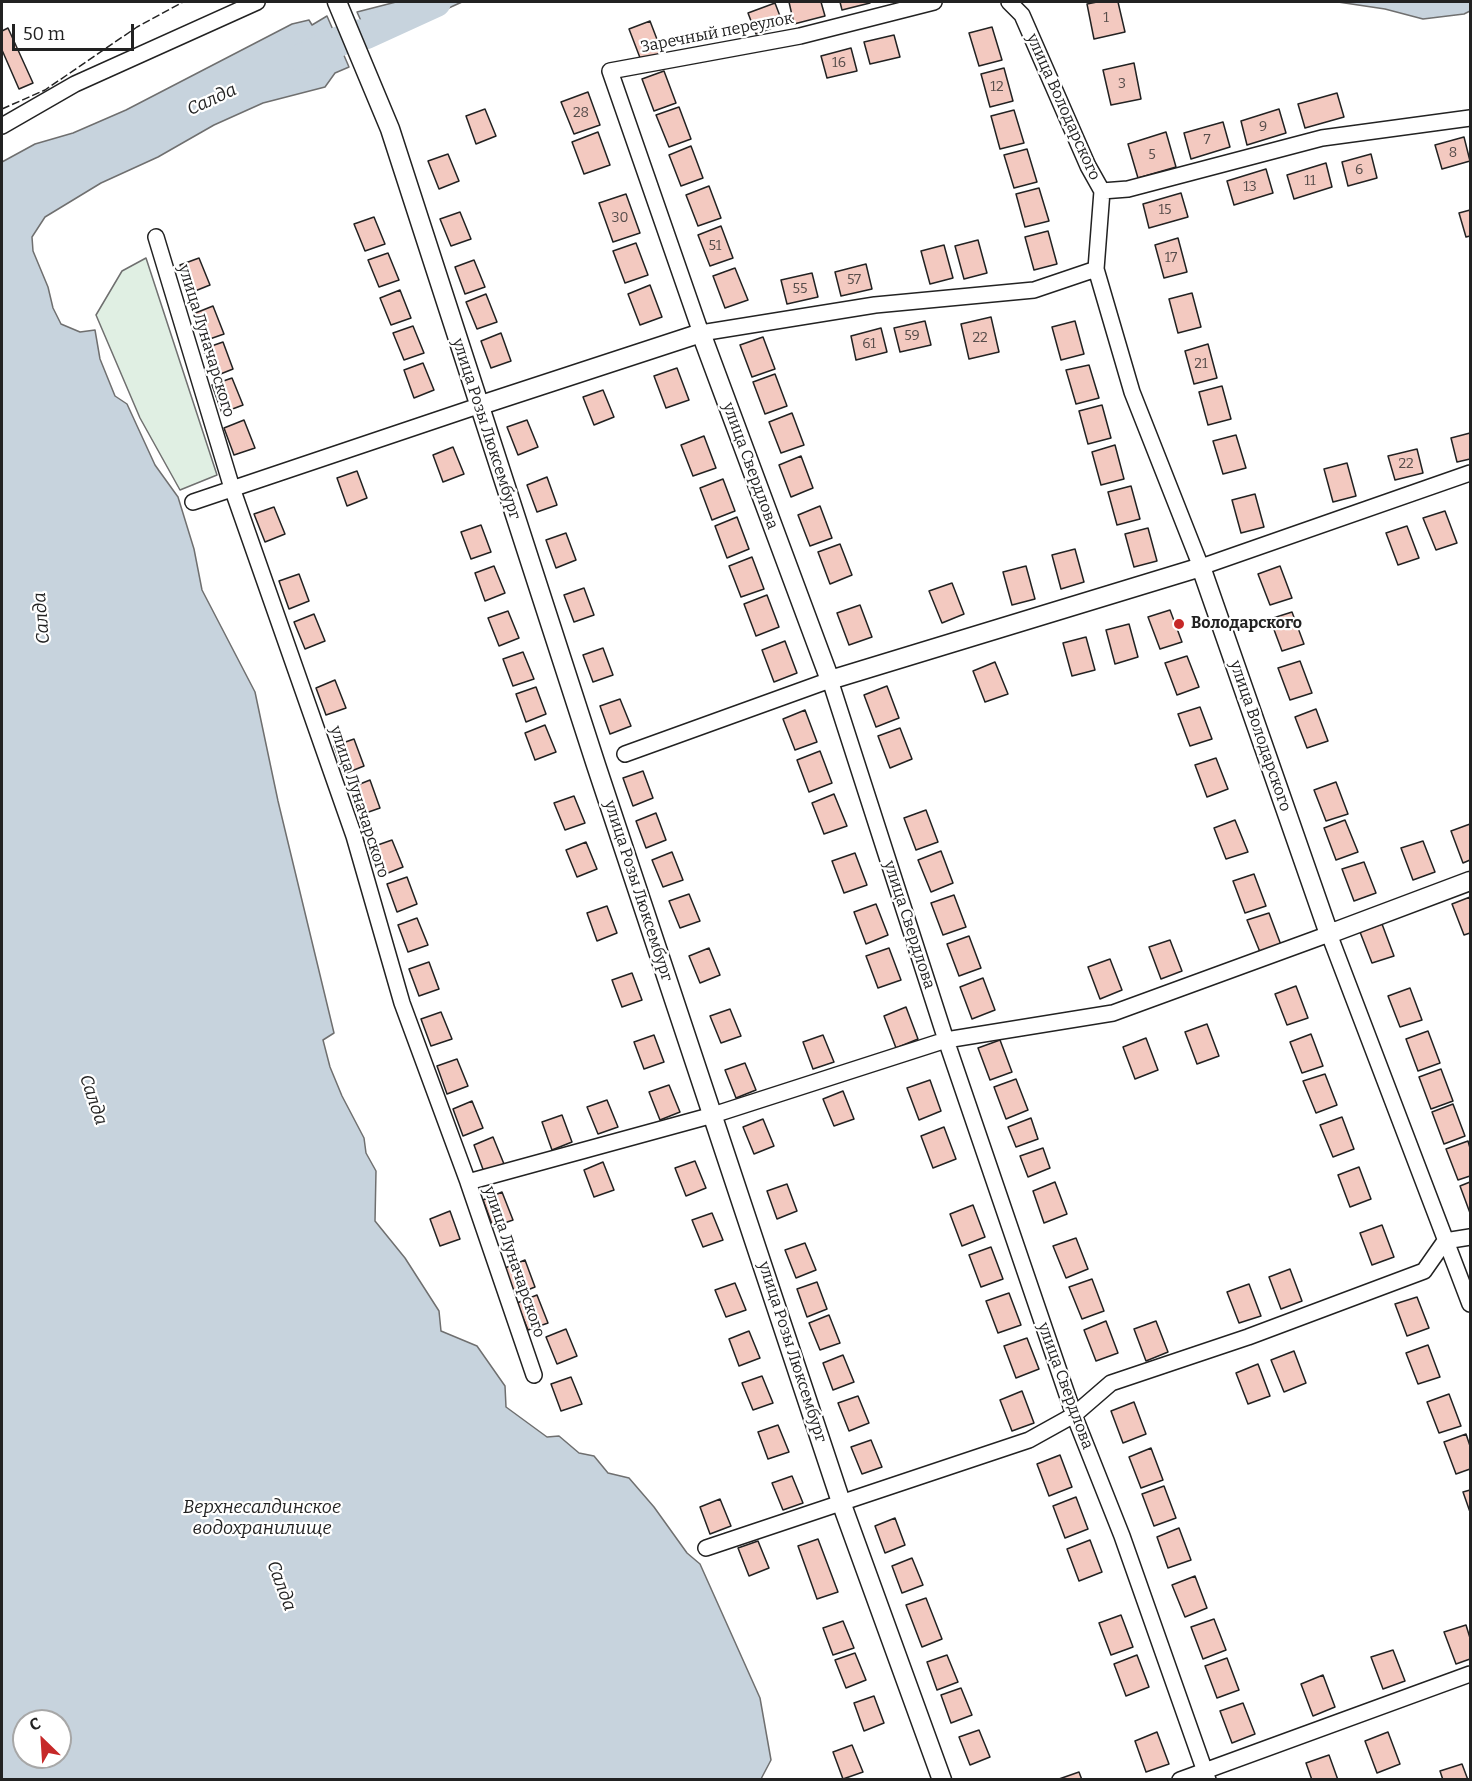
<!DOCTYPE html>
<meta charset="utf-8">
<style>
body{margin:0}
#map{position:relative;width:1472px;height:1781px;overflow:hidden;background:#fff;font-family:Bitter,serif}
canvas{display:block}
.frame{position:absolute;inset:0;border:3px solid #222;pointer-events:none}
.north{position:absolute;left:12px;top:1709px;width:60px;height:60px;box-sizing:border-box;background:#fff;border:2px solid #a7a7a7;border-radius:50%;rotate:335deg;font-size:16px;font-weight:700;line-height:24px;text-align:center;color:#222}
.north::after{content:'';display:block;margin:auto;width:21px;height:27px;background:#c62828;clip-path:polygon(50% 0,100% 100%,50% 72%,0 100%)}
.scale{position:absolute;left:12px;top:24px;width:122px;height:27px;box-sizing:border-box;border:3px solid #222;border-top:0;padding-left:8px;font-size:18px;line-height:21px;white-space:nowrap;color:#222;-webkit-text-stroke:4px #fff;paint-order:stroke}
</style>
<div id="map">
<canvas width="1472" height="1781"></canvas>
<div class="frame"></div>
<div class="north">С</div>
<div class="scale">50 m</div>
</div>
<script>
const context = document.querySelector('canvas').getContext('2d');
context.lineJoin = 'round';
function paint(path, color) { context.fillStyle = color; context.fill(path, 'evenodd'); }
const toPath = rows => new Path2D(rows.map(r => 'M' + r).join(''));
function trace(path, color, width, dash) { context.strokeStyle = color; context.lineWidth = width; context.lineCap = dash ? 'butt' : 'round'; context.setLineDash(dash || []); context.stroke(path); }
function label(font, color, halo, rows, align = 'center') {
  context.font = font + ' Bitter,serif'; context.lineWidth = 4.5; context.setLineDash([]); context.textBaseline = 'middle'; context.strokeStyle = halo; context.fillStyle = color; for (const [text, x, y, turn = 0] of rows) {
    context.save(); context.translate(x, y); context.rotate((+turn || 0) * Math.PI / 180); context.textAlign = isNaN(turn) ? turn : align; if (halo) context.strokeText(text, 0, 0); context.fillText(text, 0, 0); context.restore();
  }
}
const green = toPath([
 [146,258,217,475,180,490,140,418,96,315,122,271,146,258]
]);
const water = toPath([
 [396,2,462,2,371,43,357,12,396,2],
 [1338,2,1470,2,1470,11,1464,14,1423,19,1385,9,1338,2],
 [327,16,349,67,335,73,325,87,263,103,214,125,158,157,101,183,45,217,32,237,33,251,48,287,53,308,61,324,80,332,95,330,100,359,115,396,127,404,155,465,178,497,194,549,202,590,255,692,278,801,334,1033,323,1040,330,1067,342,1096,364,1138,366,1153,376,1171,375,1221,405,1258,439,1311,441,1331,477,1346,505,1386,506,1407,547,1437,559,1436,579,1453,594,1456,608,1473,629,1478,654,1507,687,1553,700,1564,760,1698,771,1760,761,1779,2,1779,2,162,35,144,73,133,126,110,292,24,309,20,312,25,327,16],
 [24,1721,60,1721,60,1757,24,1757,24,1721]
]);
const river = toPath([
 [303,58,353,35,366,34,436,2]
]);
const building = toPath([
 [789,2,821,2,825,16,794,24,789,2],
 [840,2,870,2,870,3,842,10,840,2],
 [1097,2,1118,2,1125,32,1094,39,1087,4,1097,2],
 [775,3,783,24,756,34,748,13,775,3],
 [650,21,663,55,642,63,629,29,650,21],
 [992,27,1002,60,979,66,969,33,992,27],
 [8,28,33,83,19,89,2,50,2,31,8,28],
 [894,35,900,57,870,64,864,42,894,35],
 [851,48,857,71,827,78,821,56,851,48],
 [1134,63,1141,99,1111,105,1103,70,1134,63],
 [1004,68,1013,101,990,107,981,74,1004,68],
 [664,71,676,103,654,111,642,79,664,71],
 [588,92,600,125,574,134,561,102,588,92],
 [1337,93,1344,117,1305,128,1298,104,1337,93],
 [679,107,691,139,669,147,656,115,679,107],
 [485,109,496,136,476,144,466,116,485,109],
 [1279,109,1286,133,1247,145,1241,121,1279,109],
 [1014,110,1024,143,1000,149,991,116,1014,110],
 [1223,122,1230,147,1191,159,1184,133,1223,122],
 [598,132,610,165,584,174,572,142,598,132],
 [1166,132,1176,167,1138,178,1128,144,1166,132],
 [1464,137,1470,161,1442,169,1435,145,1464,137],
 [691,146,703,178,681,186,669,155,691,146],
 [1027,149,1037,182,1014,188,1004,155,1027,149],
 [448,154,459,181,439,189,428,161,448,154],
 [1371,154,1377,178,1348,186,1342,162,1371,154],
 [1326,163,1332,187,1294,199,1287,175,1326,163],
 [1266,169,1273,193,1234,205,1227,181,1266,169],
 [709,186,721,218,698,226,686,195,709,186],
 [1039,188,1049,221,1025,227,1016,194,1039,188],
 [1181,193,1188,217,1149,228,1143,204,1181,193],
 [626,194,640,233,613,242,599,203,626,194],
 [1470,210,1470,236,1466,237,1459,213,1470,210],
 [460,212,471,239,451,246,440,219,460,212],
 [374,217,385,244,365,251,354,224,374,217],
 [721,226,733,258,710,266,698,235,721,226],
 [1048,231,1057,264,1034,270,1025,237,1048,231],
 [1178,238,1187,272,1164,278,1155,245,1178,238],
 [978,240,987,273,964,279,955,246,978,240],
 [636,243,648,275,625,283,613,251,636,243],
 [944,245,953,278,930,284,921,251,944,245],
 [388,253,399,280,379,287,368,260,388,253],
 [199,258,210,285,190,293,180,265,199,258],
 [474,260,485,287,465,294,455,267,474,260],
 [866,264,872,289,841,296,835,272,866,264],
 [735,268,748,300,725,308,713,276,735,268],
 [812,273,818,297,787,304,781,280,812,273],
 [650,285,662,317,640,325,628,294,650,285],
 [400,290,411,318,391,325,380,298,400,290],
 [1192,293,1201,327,1178,333,1169,299,1192,293],
 [486,294,497,322,477,329,466,302,486,294],
 [213,306,224,334,204,341,193,314,213,306],
 [991,317,999,352,969,359,961,324,991,317],
 [925,321,931,345,900,352,894,328,925,321],
 [1075,321,1084,354,1061,360,1052,327,1075,321],
 [413,326,424,353,404,360,393,333,413,326],
 [881,328,887,352,856,360,851,336,881,328],
 [501,333,511,361,491,368,481,341,501,333],
 [763,337,775,369,752,377,740,345,763,337],
 [223,342,233,369,213,377,203,349,223,342],
 [1208,344,1217,378,1194,384,1185,351,1208,344],
 [423,363,434,390,414,398,404,370,423,363],
 [1089,365,1099,398,1076,404,1066,370,1089,365],
 [677,368,689,400,666,408,654,376,677,368],
 [775,374,787,406,765,414,753,382,775,374],
 [232,378,243,405,222,413,212,385,232,378],
 [1222,386,1231,419,1208,425,1199,392,1222,386],
 [603,390,614,417,594,425,583,397,603,390],
 [1102,405,1111,438,1088,444,1079,411,1102,405],
 [792,413,804,445,781,453,769,422,792,413],
 [244,420,255,448,234,455,224,428,244,420],
 [527,420,538,447,518,455,507,427,527,420],
 [1470,433,1470,459,1457,462,1451,438,1470,433],
 [1236,435,1246,468,1223,474,1213,441,1236,435],
 [704,436,716,468,693,476,681,445,704,436],
 [1115,445,1124,479,1101,485,1092,452,1115,445],
 [453,447,464,474,443,482,433,455,453,447],
 [1417,449,1423,473,1395,480,1388,456,1417,449],
 [801,456,813,488,791,497,779,465,801,456],
 [1347,463,1356,496,1333,502,1324,469,1347,463],
 [357,471,367,498,347,506,337,478,357,471],
 [547,477,557,505,537,512,527,485,547,477],
 [723,479,735,511,712,520,700,488,723,479],
 [1131,486,1140,519,1117,525,1108,492,1131,486],
 [1255,494,1264,527,1241,533,1232,500,1255,494],
 [820,506,832,538,810,546,798,515,820,506],
 [274,507,285,534,265,542,254,514,274,507],
 [1445,511,1457,543,1436,550,1423,518,1445,511],
 [737,517,749,549,727,558,715,526,737,517],
 [481,525,491,552,471,559,461,532,481,525],
 [1407,526,1419,558,1398,565,1386,533,1407,526],
 [1148,528,1157,561,1134,567,1125,534,1148,528],
 [566,533,576,560,556,568,546,540,566,533],
 [840,544,852,575,830,584,818,552,840,544],
 [1075,549,1084,582,1061,589,1052,555,1075,549],
 [752,557,764,589,741,597,729,566,752,557],
 [494,566,505,593,485,601,475,573,494,566],
 [1026,566,1035,599,1012,605,1003,572,1026,566],
 [1280,566,1292,598,1270,605,1258,574,1280,566],
 [299,574,309,601,289,609,279,581,299,574],
 [952,583,964,614,942,623,929,591,952,583],
 [584,588,594,615,574,622,564,595,584,588],
 [767,595,779,627,756,636,744,604,767,595],
 [860,605,872,637,849,645,837,613,860,605],
 [1170,610,1182,642,1160,649,1148,617,1170,610],
 [508,611,519,638,499,646,488,618,508,611],
 [1292,612,1304,644,1282,651,1270,619,1292,612],
 [314,614,325,641,305,649,294,622,314,614],
 [1129,624,1138,657,1115,664,1106,630,1129,624],
 [1086,637,1095,670,1072,676,1063,643,1086,637],
 [785,641,797,673,774,682,762,650,785,641],
 [603,648,613,675,593,682,583,655,603,648],
 [523,652,534,679,513,686,503,659,523,652],
 [1187,656,1199,687,1177,695,1165,663,1187,656],
 [1300,661,1312,693,1290,700,1278,668,1300,661],
 [995,662,1008,694,985,702,973,671,995,662],
 [335,680,346,708,326,715,316,688,335,680],
 [887,686,899,718,876,727,864,695,887,686],
 [536,687,546,714,526,722,516,694,536,687],
 [620,699,631,726,610,734,600,706,620,699],
 [1200,707,1212,739,1190,746,1178,714,1200,707],
 [1316,709,1328,741,1307,748,1295,717,1316,709],
 [805,710,817,742,795,750,783,719,805,710],
 [545,725,556,752,535,760,525,733,545,725],
 [900,728,912,759,890,768,878,736,900,728],
 [354,739,364,766,344,774,334,746,354,739],
 [820,751,832,783,809,792,797,760,820,751],
 [1216,758,1228,789,1207,797,1195,765,1216,758],
 [643,771,653,798,633,806,623,778,643,771],
 [370,780,380,808,360,815,350,788,370,780],
 [1336,782,1348,814,1326,821,1314,790,1336,782],
 [834,794,847,826,824,834,812,803,834,794],
 [574,796,585,823,565,830,554,803,574,796],
 [926,810,938,842,916,850,904,818,926,810],
 [656,813,666,840,646,848,636,821,656,813],
 [1235,820,1248,852,1226,859,1214,828,1235,820],
 [1345,820,1358,852,1336,860,1324,828,1345,820],
 [1470,824,1470,860,1463,863,1451,831,1470,824],
 [392,840,403,867,383,875,372,847,392,840],
 [1423,841,1435,872,1413,880,1401,848,1423,841],
 [586,842,597,869,577,877,566,850,586,842],
 [941,851,953,883,931,892,918,860,941,851],
 [672,852,683,880,663,887,652,860,672,852],
 [855,853,867,885,844,893,832,861,855,853],
 [1364,862,1376,893,1354,901,1342,869,1364,862],
 [1254,874,1266,906,1245,913,1233,881,1254,874],
 [407,877,417,904,397,912,387,884,407,877],
 [689,894,700,921,680,928,669,901,689,894],
 [954,895,966,927,943,935,931,903,954,895],
 [1470,897,1470,933,1464,935,1452,904,1470,897],
 [876,904,888,935,866,944,854,912,876,904],
 [607,906,617,933,597,941,587,913,607,906],
 [1269,913,1281,945,1260,952,1247,920,1269,913],
 [417,918,428,945,408,952,398,925,417,918],
 [1382,924,1394,956,1372,963,1360,932,1382,924],
 [969,936,981,968,959,976,947,944,969,936],
 [1170,940,1182,971,1161,979,1149,947,1170,940],
 [709,948,720,975,700,983,689,956,709,948],
 [889,948,901,980,878,988,866,956,889,948],
 [1110,959,1122,990,1100,999,1088,967,1110,959],
 [429,962,439,989,419,996,409,969,429,962],
 [632,973,642,1000,622,1007,612,980,632,973],
 [983,978,995,1010,972,1019,960,987,983,978],
 [1296,986,1308,1018,1287,1025,1275,994,1296,986],
 [1410,988,1422,1020,1400,1027,1388,996,1410,988],
 [906,1007,918,1039,896,1048,884,1016,906,1007],
 [730,1009,741,1036,721,1043,710,1016,730,1009],
 [441,1012,452,1039,431,1046,421,1019,441,1012],
 [1207,1024,1219,1056,1197,1064,1185,1032,1207,1024],
 [1428,1031,1440,1063,1418,1071,1406,1039,1428,1031],
 [1311,1034,1323,1066,1302,1073,1290,1042,1311,1034],
 [654,1035,664,1062,644,1069,634,1042,654,1035],
 [823,1035,834,1062,813,1069,803,1042,823,1035],
 [1146,1038,1158,1070,1135,1079,1123,1047,1146,1038],
 [1000,1040,1012,1072,990,1080,978,1048,1000,1040],
 [457,1059,468,1086,447,1094,437,1066,457,1059],
 [745,1063,756,1090,736,1098,725,1070,745,1063],
 [1441,1069,1453,1101,1431,1109,1419,1077,1441,1069],
 [1325,1074,1337,1105,1316,1113,1303,1081,1325,1074],
 [1016,1079,1028,1110,1006,1119,994,1087,1016,1079],
 [930,1080,941,1111,919,1120,907,1088,930,1080],
 [669,1085,680,1112,660,1120,649,1092,669,1085],
 [843,1091,854,1119,834,1126,823,1099,843,1091],
 [607,1100,618,1127,598,1134,587,1107,607,1100],
 [472,1101,483,1128,463,1136,453,1109,472,1101],
 [1453,1104,1465,1136,1444,1144,1432,1112,1453,1104],
 [562,1115,572,1142,552,1150,542,1122,562,1115],
 [1342,1117,1354,1149,1333,1157,1320,1125,1342,1117],
 [1031,1118,1038,1139,1016,1147,1008,1127,1031,1118],
 [763,1119,774,1146,754,1154,743,1127,763,1119],
 [944,1127,956,1159,933,1168,921,1136,944,1127],
 [493,1137,504,1164,484,1172,474,1145,493,1137],
 [1468,1141,1470,1148,1470,1176,1458,1180,1446,1149,1468,1141],
 [1043,1148,1050,1168,1028,1177,1020,1156,1043,1148],
 [695,1161,706,1188,686,1196,675,1168,695,1161],
 [603,1162,614,1190,594,1197,584,1170,603,1162],
 [1359,1167,1371,1199,1350,1207,1338,1175,1359,1167],
 [1055,1182,1067,1214,1044,1223,1033,1191,1055,1182],
 [1470,1182,1470,1213,1460,1186,1470,1182],
 [787,1184,797,1211,777,1219,767,1191,787,1184],
 [502,1192,513,1220,493,1227,483,1200,502,1192],
 [973,1205,985,1237,962,1246,950,1214,973,1205],
 [450,1211,460,1239,440,1246,430,1219,450,1211],
 [712,1213,723,1240,703,1247,692,1220,712,1213],
 [1382,1225,1394,1257,1372,1265,1360,1233,1382,1225],
 [1076,1238,1088,1269,1066,1278,1053,1246,1076,1238],
 [805,1243,816,1270,796,1278,785,1250,805,1243],
 [991,1247,1003,1279,981,1287,969,1255,991,1247],
 [525,1260,535,1287,515,1295,505,1268,525,1260],
 [1290,1269,1302,1301,1281,1309,1269,1277,1290,1269],
 [1092,1279,1104,1311,1082,1319,1069,1287,1092,1279],
 [817,1282,827,1309,807,1317,797,1289,817,1282],
 [735,1283,746,1310,726,1317,715,1290,735,1283],
 [1249,1284,1261,1316,1239,1323,1227,1292,1249,1284],
 [1009,1293,1021,1325,998,1333,986,1301,1009,1293],
 [537,1295,548,1323,528,1330,517,1303,537,1295],
 [1417,1297,1429,1328,1407,1336,1395,1304,1417,1297],
 [829,1315,840,1343,820,1350,809,1323,829,1315],
 [1106,1321,1118,1353,1096,1361,1084,1330,1106,1321],
 [1156,1321,1168,1352,1146,1361,1134,1329,1156,1321],
 [566,1329,577,1356,557,1364,546,1337,566,1329],
 [749,1331,760,1358,739,1366,729,1339,749,1331],
 [1027,1338,1039,1369,1016,1378,1004,1346,1027,1338],
 [1428,1345,1440,1377,1418,1384,1406,1353,1428,1345],
 [1294,1351,1306,1383,1284,1392,1271,1360,1294,1351],
 [843,1355,854,1382,833,1390,823,1363,843,1355],
 [1258,1364,1270,1396,1248,1404,1236,1373,1258,1364],
 [762,1376,773,1403,753,1410,742,1383,762,1376],
 [571,1377,582,1404,561,1411,551,1384,571,1377],
 [1022,1391,1034,1423,1012,1431,1000,1400,1022,1391],
 [1449,1394,1461,1426,1439,1433,1427,1402,1449,1394],
 [858,1396,869,1423,849,1431,838,1403,858,1396],
 [1134,1402,1146,1434,1123,1443,1111,1411,1134,1402],
 [778,1425,789,1452,768,1459,758,1432,778,1425],
 [1466,1434,1470,1446,1470,1469,1456,1474,1444,1442,1466,1434],
 [871,1440,882,1467,862,1474,851,1447,871,1440],
 [1151,1448,1163,1480,1141,1488,1129,1457,1151,1448],
 [1060,1455,1072,1487,1049,1496,1037,1464,1060,1455],
 [792,1476,803,1503,783,1510,772,1483,792,1476],
 [1164,1486,1176,1518,1154,1526,1142,1494,1164,1486],
 [1470,1490,1470,1512,1463,1492,1470,1490],
 [1076,1497,1088,1529,1065,1538,1053,1506,1076,1497],
 [720,1499,731,1526,710,1534,700,1507,720,1499],
 [895,1518,905,1545,885,1553,875,1526,895,1518],
 [1179,1528,1191,1560,1168,1568,1157,1537,1179,1528],
 [818,1539,838,1592,817,1599,798,1546,818,1539],
 [1090,1540,1102,1572,1079,1581,1067,1549,1090,1540],
 [758,1541,769,1568,749,1576,738,1548,758,1541],
 [912,1558,923,1585,902,1593,892,1566,912,1558],
 [1195,1576,1207,1608,1185,1617,1172,1585,1195,1576],
 [926,1598,942,1639,922,1647,906,1605,926,1598],
 [1121,1615,1133,1647,1111,1655,1099,1623,1121,1615],
 [1214,1619,1226,1650,1203,1659,1191,1627,1214,1619],
 [843,1621,854,1648,833,1655,823,1628,843,1621],
 [1466,1625,1470,1638,1470,1659,1456,1664,1444,1632,1466,1625],
 [1393,1650,1405,1681,1383,1689,1371,1657,1393,1650],
 [855,1653,866,1680,846,1688,835,1660,855,1653],
 [947,1655,958,1682,937,1690,927,1662,947,1655],
 [1137,1655,1149,1687,1126,1696,1114,1664,1137,1655],
 [1227,1658,1239,1690,1217,1698,1205,1666,1227,1658],
 [1323,1675,1335,1707,1313,1716,1301,1684,1323,1675],
 [961,1688,972,1715,951,1723,941,1695,961,1688],
 [874,1696,884,1723,864,1731,854,1703,874,1696],
 [1243,1703,1255,1734,1232,1743,1220,1711,1243,1703],
 [979,1730,990,1757,970,1765,959,1737,979,1730],
 [1157,1732,1169,1764,1146,1772,1135,1741,1157,1732],
 [1388,1732,1400,1764,1377,1773,1365,1741,1388,1732],
 [852,1745,863,1772,843,1779,833,1752,852,1745],
 [1329,1755,1338,1780,1312,1780,1306,1763,1329,1755],
 [1462,1764,1468,1780,1443,1780,1440,1771,1462,1764],
 [1079,1772,1082,1780,1059,1779,1079,1772]
]);
const minor = toPath([
 [934,2,800,36,610,71,701,333,875,305,1034,290,1096,269],
 [1009,2,1022,15,1088,166,1102,191,1096,269,1132,392,1201,567,1470,473],
 [2,126,75,84,257,2],
 [1102,191,1128,189,1322,138,1470,118],
 [156,237,232,488,354,836,402,1003,468,1182,534,1375],
 [193,502,478,406],
 [625,754,830,680,946,1040,1074,1415,1122,1536,1208,1780],
 [468,1182,713,1115,946,1040,1113,1013,1329,934,1470,1304],
 [706,1548,1029,1440,1074,1415,1111,1383,1248,1337,1424,1271,1445,1241,1470,1237],
 [1180,1780,1470,1674]
]);
const tertiary = toPath([
 [337,2,390,129,596,765,841,1502,942,1780],
 [478,406,701,333,830,680,1201,567,1329,934,1470,881]
]);
const fence = toPath([
 [2,109,45,90,137,27,183,2]
]);
const markers = [
 [1179,624,6,"#c62828"]
];
const numberNames = [
 ["1",1106,18],
 ["16",839,63],
 ["3",1122,84],
 ["12",997,87],
 ["28",581,113],
 ["9",1263,127],
 ["7",1207,140],
 ["8",1453,153],
 ["5",1152,155],
 ["6",1359,170],
 ["11",1310,181],
 ["13",1250,187],
 ["15",1165,210],
 ["30",620,218],
 ["51",715,246],
 ["17",1171,258],
 ["57",854,280],
 ["55",800,289],
 ["59",912,336],
 ["22",980,338],
 ["61",869,344],
 ["21",1201,364],
 ["22",1406,464]
];
const streetNames = [
 ["Заречный переулок",717,33,-11],
 ["улица Володарского",1063,107,66],
 ["улица Луначарского",206,341,73],
 ["улица Розы Люксембург",486,429,72],
 ["улица Свердлова",750,466,70],
 ["улица Володарского",1260,736,71],
 ["улица Луначарского",359,802,72],
 ["улица Розы Люксембург",638,891,72],
 ["улица Свердлова",909,925,72],
 ["улица Луначарского",514,1262,71],
 ["улица Розы Люксембург",792,1352,72],
 ["улица Свердлова",1065,1386,70]
];
const poiNames = [
 ["Володарского",1191,624]
];
const waterNames = [
 ["Салда",212,100,-25],
 ["Салда",42,618,-95],
 ["Салда",93,1100,71],
 ["Верхнесалдинское",262,1508],
 ["водохранилище",262,1529],
 ["Салда",281,1586,69]
];
paint(green, '#e0efe3');
trace(green, '#6f6f6f', 1.5);
paint(water, '#c7d3dd');
trace(water, '#6f6f6f', 1.5);
trace(river, '#c7d3dd', 30);
paint(building, '#f3c9c0');
trace(building, '#222', 1.5);
trace(minor, '#222', 18);
trace(tertiary, '#222', 21);
trace(minor, '#fff', 15);
trace(tertiary, '#fff', 18);
trace(fence, '#222', 1.5, [8, 3]);
for (const [x, y, r, color] of markers) { const dot = new Path2D(); dot.arc(x, y, r, 0, 2 * Math.PI); context.fillStyle = color; context.fill(dot); trace(dot, '#fff', 2); }
label('14px', '#564c4a', null, numberNames);
label('16px', '#222', '#fff', streetNames);
label('bold 16px', '#222', '#fff', poiNames, 'left');
label('italic 18px', '#222', '#fff', waterNames);
</script>
